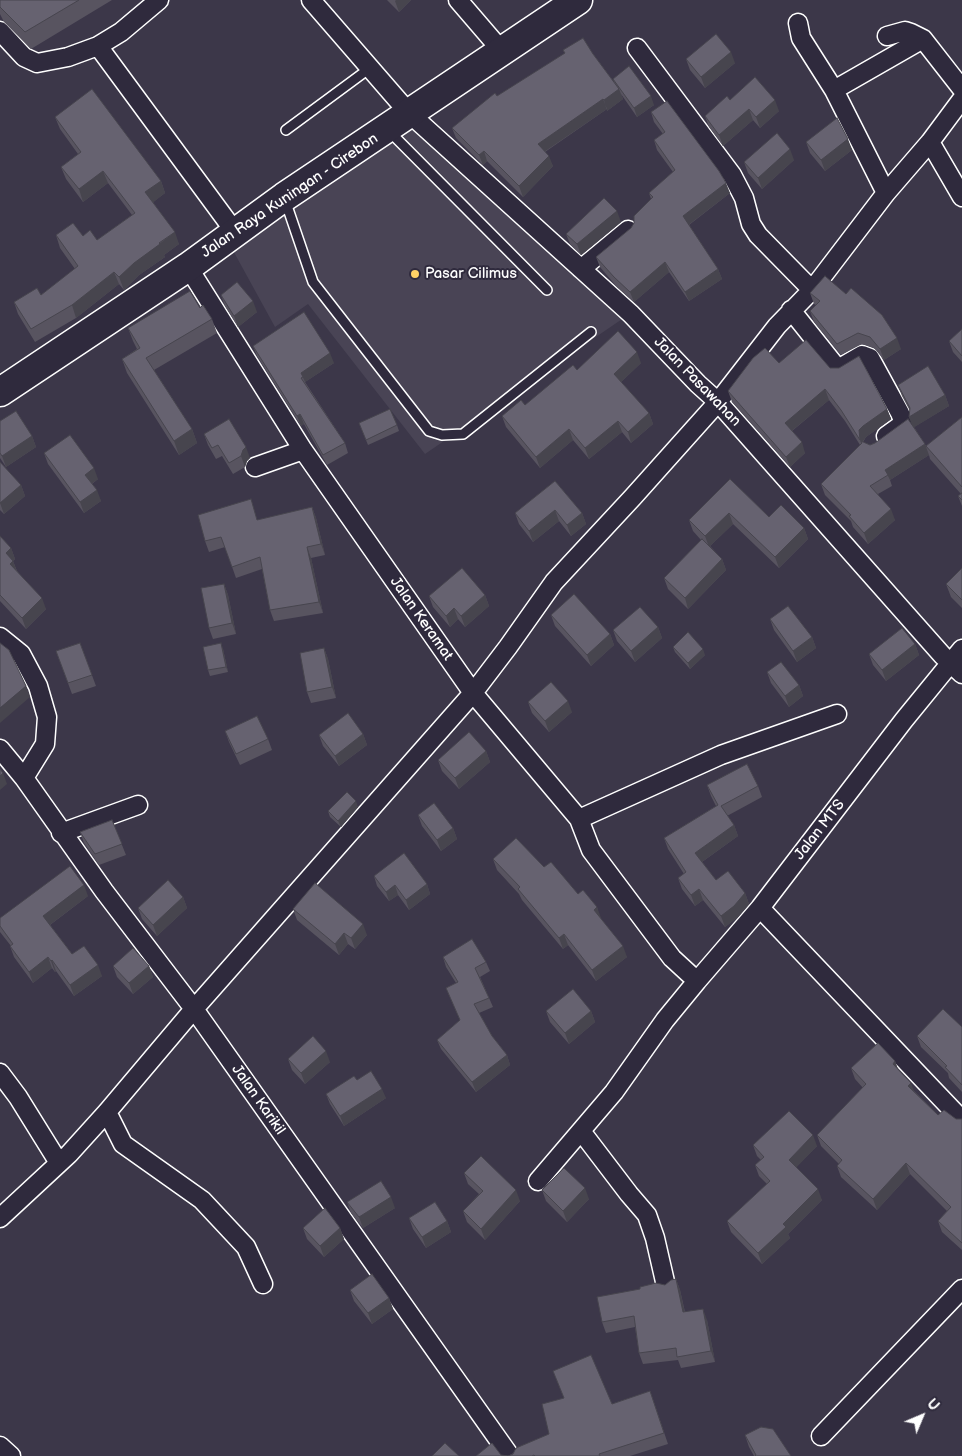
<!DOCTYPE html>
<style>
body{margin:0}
#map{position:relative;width:962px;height:1456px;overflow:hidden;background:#3c3749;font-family:"Balsamiq Sans",sans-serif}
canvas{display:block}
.north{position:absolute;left:897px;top:1391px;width:50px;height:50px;-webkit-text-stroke:4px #2f2a3d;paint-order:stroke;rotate:45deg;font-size:14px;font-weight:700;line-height:20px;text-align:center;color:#fff}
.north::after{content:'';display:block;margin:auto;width:18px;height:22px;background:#fff;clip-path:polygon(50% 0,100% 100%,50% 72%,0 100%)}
</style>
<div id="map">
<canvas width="962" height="1456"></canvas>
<div class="north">U</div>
</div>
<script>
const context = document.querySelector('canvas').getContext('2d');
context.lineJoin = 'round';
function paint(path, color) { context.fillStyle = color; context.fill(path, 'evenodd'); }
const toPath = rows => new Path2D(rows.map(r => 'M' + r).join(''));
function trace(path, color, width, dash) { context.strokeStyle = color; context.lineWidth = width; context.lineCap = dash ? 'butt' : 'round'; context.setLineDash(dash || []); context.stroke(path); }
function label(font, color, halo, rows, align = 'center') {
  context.font = font + ' "Balsamiq Sans",sans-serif'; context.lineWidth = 4; context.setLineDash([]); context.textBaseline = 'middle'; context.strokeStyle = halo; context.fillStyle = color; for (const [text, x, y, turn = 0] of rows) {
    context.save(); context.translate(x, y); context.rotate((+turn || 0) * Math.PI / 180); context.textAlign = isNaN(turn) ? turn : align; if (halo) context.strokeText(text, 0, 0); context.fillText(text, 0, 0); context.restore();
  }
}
const built = toPath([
 [418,122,628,315,425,454,308,304,275,327,230,245]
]);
const lane = toPath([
 [286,130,370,68],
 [389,131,547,290],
 [285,200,313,282,429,431,442,435,463,434,591,332]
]);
const street = toPath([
 [311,0,409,113,631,314,698,384,718,402,943,656,962,674],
 [458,0,501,50],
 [798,23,801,38,834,90,923,39],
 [0,31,24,57,37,63,68,57,98,46,121,32,159,0],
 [887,36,905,31,911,33,923,39,962,89],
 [98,46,235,232],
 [637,48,732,175,744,198,751,224,758,235,812,290],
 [834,90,886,193],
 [930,142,962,197],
 [188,267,303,450,473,693,579,819,591,850,672,958,697,981,760,908,904,720,962,649],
 [581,269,628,230],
 [791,310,838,369,862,355,870,358,900,413,904,423,886,436],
 [255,467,303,450],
 [0,637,21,654,38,686,47,717,45,744,24,778],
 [0,749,24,778,104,891,194,1009,510,1456],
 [579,819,721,755,837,714],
 [61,833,138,805],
 [760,908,962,1120],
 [0,1073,18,1097,59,1163],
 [107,1112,123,1144,202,1200,246,1247,263,1284],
 [581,1131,629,1194,647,1215,655,1238,666,1286],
 [538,1181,614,1092,665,1020,697,981],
 [0,1218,69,1154,107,1112,194,1009,473,693,508,647,554,582,633,497,718,402,777,326,812,290,886,193,930,142,962,99],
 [821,1436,962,1289],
 [0,1446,11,1456]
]);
const highway = toPath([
 [0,392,188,267,284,197,578,0]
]);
const wall = toPath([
 [0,0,112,0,31,49,4,22,0,14],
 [387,0,411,0,399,12],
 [563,50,593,54,614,82,613,79,654,105,637,117,621,94,623,99,607,111,607,109,545,152,553,166,523,197,487,161,483,165,456,138,452,128,497,96,565,54],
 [686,59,735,63,705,88,690,70],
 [730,100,779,111,760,128,753,120,723,146,709,127,705,116],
 [651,112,730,193,689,225,718,269,722,279,689,301,669,272,634,302,617,287,600,267,596,257,631,228,651,199,649,193,673,172,657,150,654,140,663,134,654,122],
 [55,117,161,181,165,193,153,202,179,244,164,255,165,257,139,275,124,290,119,284,76,318,35,342,18,314,14,302,41,295,75,269,60,248,56,235,83,236,97,240,132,215,108,183,83,202,66,179,61,167,78,154,60,129],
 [806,142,852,150,825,171,810,153],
 [794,160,762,189,748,173,744,162],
 [621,222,581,255,570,244,566,234],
 [810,293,901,349,884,360,874,348,862,344,841,355,814,322,810,311,816,305,814,304],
 [221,295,257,312,238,327,225,306],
 [200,308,212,319,217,333,154,370,192,429,197,443,179,455,127,373,122,359,137,349,133,341,128,328],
 [962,329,962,362,953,352,949,341],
 [253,346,334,363,305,382,345,443,348,453,327,465,304,424,301,426,257,356],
 [641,363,621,382,649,413,653,424,631,443,622,432,589,459,573,440,540,468,506,427,502,416,525,405,577,370],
 [779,363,830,368,887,409,891,419,866,437,863,442,870,445,913,425,909,417,910,411,902,396,898,385,945,395,949,406,914,427,926,446,962,417,962,506,958,496,961,494,930,459,929,455,890,480,892,486,878,494,895,520,868,544,853,527,851,521,825,495,821,484,860,445,845,421,829,400,792,431,805,453,790,467,732,402,728,391],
 [0,421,32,436,36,447,6,467,0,458],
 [359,423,397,425,399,431,368,445],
 [204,434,250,458,247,461,245,467,233,474,222,456,216,459,208,445],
 [44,453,98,479,92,484,101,501,84,513,48,464],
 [0,462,21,485,25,496,4,514,0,510],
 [730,479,769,517,804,528,808,539,779,568,733,524,710,546,722,559,726,570,688,609,668,589,664,578,701,540,693,531,689,520],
 [555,481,582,513,586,524,571,536,559,521,533,542,519,524,515,513],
 [312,507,316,518,325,555,311,558,323,613,274,621,270,610,262,569,236,578,225,547,209,552,205,541,258,520],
 [0,536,11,548,15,559,13,561,17,571,46,609,26,629,0,601],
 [962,568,962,608,951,597,946,584],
 [224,584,228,595,236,634,213,639,209,628],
 [485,595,489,606,465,627,458,619,450,627,433,607,429,596],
 [551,615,610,634,614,645,591,666,555,626],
 [770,619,812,637,816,648,797,662,774,630],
 [658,627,662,638,635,662,617,641,613,630],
 [80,643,96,686,72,694,56,651],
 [915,644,919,655,886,681,873,665,869,654],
 [673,647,705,655,690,669,675,652],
 [324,648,328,659,336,698,311,703,307,692],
 [223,649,228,672,210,676,208,670],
 [767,672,799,685,803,696,789,707,771,683],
 [528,702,572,712,549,732,532,713],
 [225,731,268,739,272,750,240,765,229,742],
 [363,734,367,745,339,766,323,746,319,735],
 [486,751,490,762,459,789,442,771,438,760],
 [707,785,758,786,762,797,727,816,734,825,738,836,702,862,716,880,745,893,749,904,738,917,725,927,703,900,695,906,682,889,678,878,684,874,668,849,664,838,716,806,711,796],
 [358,807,341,827,330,817,328,811],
 [418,815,453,828,457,839,441,851,422,826],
 [112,820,126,855,99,865,84,843,80,832],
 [493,859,544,867,578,894,597,907,600,919,627,957,596,981,568,945,563,949,522,900,519,894,497,870],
 [374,876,427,884,430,894,409,910,398,895,389,901,377,886],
 [88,896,50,925,72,954,102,976,74,996,56,971,55,972,52,968,33,983,14,957,10,946,11,946,0,932,0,918],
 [183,897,187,908,157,936,142,919,138,908],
 [293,909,367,935,355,949,348,944,339,955,297,920],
 [443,957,486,962,490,971,480,977,493,1007,479,1013,492,1036,507,1055,510,1065,476,1092,441,1049,437,1040,460,1020,446,988,456,983,446,967],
 [113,966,149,966,153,977,133,994,117,977],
 [546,1011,591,1011,595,1022,569,1044,550,1022],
 [962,1027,962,1092,949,1078,948,1073,921,1047,917,1036],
 [288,1059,330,1062,305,1084,292,1070],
 [895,1061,898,1070,914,1091,938,1115,956,1119,962,1119,962,1250,942,1232,938,1221,947,1211,910,1174,877,1210,841,1177,837,1166,839,1164,821,1146,817,1135,863,1088,855,1079,851,1068],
 [357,1080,386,1098,344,1126,330,1104,326,1094],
 [753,1145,817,1146,796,1167,822,1200,788,1234,790,1238,762,1264,731,1232,727,1221,767,1184,759,1176,755,1165,761,1160,757,1156],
 [464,1173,520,1201,485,1240,467,1222,463,1211,479,1194,468,1184],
 [542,1190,589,1199,567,1222,546,1201],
 [347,1202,395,1208,363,1228,351,1213],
 [409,1218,447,1221,451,1232,426,1248,413,1229],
 [303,1228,340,1228,344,1239,324,1257,307,1239],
 [676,1279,680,1290,685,1312,707,1320,715,1362,681,1368,678,1360,643,1364,639,1353,635,1327,606,1333,602,1322],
 [350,1290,389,1298,393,1309,372,1324,354,1301],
 [553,1371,612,1404,650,1391,668,1444,630,1456,476,1456,501,1455,508,1456,549,1434,564,1398],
 [745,1435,791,1456,754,1456,749,1447]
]);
const shadedWall = toPath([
 [396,0,411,0,399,12,395,1],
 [731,52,735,63,705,88,701,77],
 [619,89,623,99,607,111,604,100],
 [651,96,654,105,637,117,634,108],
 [603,99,607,109,541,154,538,144],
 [775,100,779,111,760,128,756,117],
 [749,109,753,120,723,146,719,135],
 [848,139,852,150,825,171,821,160],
 [790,149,794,160,762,189,758,178],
 [484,151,487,161,483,165,479,155],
 [549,156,553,166,523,197,519,186],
 [103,171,108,183,83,202,79,189],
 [161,181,165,193,150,205,145,192],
 [726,183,730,193,687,226,683,216],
 [617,211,621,222,581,255,577,244],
 [175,232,179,244,164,255,165,257,139,275,124,290,119,277,134,263],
 [665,262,669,272,634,302,630,292],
 [718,269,722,279,689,301,685,292],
 [114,272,119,284,76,318,72,305],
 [253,301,257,312,238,327,234,316],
 [897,338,901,349,884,360,880,349],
 [637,352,641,363,618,385,614,374],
 [330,353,334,363,305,382,301,373],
 [825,389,829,400,788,434,785,423],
 [945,395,949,406,913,428,909,417],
 [887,409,891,419,866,437,863,441,864,447,861,441,864,450,860,440,859,430,863,426],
 [649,413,653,424,631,443,628,432],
 [300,414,304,424,301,426,297,416],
 [618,421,622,432,589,459,585,448],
 [192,429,197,443,179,455,174,441],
 [569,429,573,440,540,468,536,457],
 [32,436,36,447,6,467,2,456],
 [802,442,805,453,790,467,786,457],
 [925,444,929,455,890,480,885,470],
 [246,447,250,458,247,461,245,467,241,456,243,450],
 [94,468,98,479,89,486,85,475],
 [21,485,25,496,4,514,0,503],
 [97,490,101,501,84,513,80,502],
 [312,507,316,518,325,555,321,544],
 [891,509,895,520,868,544,864,533],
 [555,510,559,521,533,542,529,531],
 [582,513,586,524,571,536,567,525],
 [729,513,733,524,709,547,705,536],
 [804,528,808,539,779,568,775,557],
 [307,547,311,558,323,613,319,602],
 [11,548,15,559,13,561,17,572,14,575,6,553],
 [722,559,726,570,688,609,685,598],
 [224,584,228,595,236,634,232,623],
 [485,595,489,606,465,627,461,616],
 [42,598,46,609,26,629,22,618],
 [454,608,458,619,450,627,446,616],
 [658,627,662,638,635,662,631,651],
 [610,634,614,645,591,666,587,655],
 [812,637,816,648,797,662,793,651],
 [221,643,223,649,228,672,226,667],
 [915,644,919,655,886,681,882,670],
 [324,648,328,659,336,698,332,687],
 [703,649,705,655,690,669,688,663],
 [799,685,803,696,789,707,785,696],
 [26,686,30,697,0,723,0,708],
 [568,701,572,712,549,732,545,721],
 [363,734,367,745,339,766,335,756],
 [486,751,490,762,459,789,455,778],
 [3,773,7,784,0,790,0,776],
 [356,801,358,807,341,827,338,821],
 [734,825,738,836,699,864,695,853],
 [453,828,457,839,441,851,437,840],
 [427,884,430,894,409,910,406,900],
 [84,885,88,896,47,927,43,916],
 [395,885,398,895,389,901,386,892],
 [699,889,703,900,695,906,691,895],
 [745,893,749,904,738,917,725,927,721,916],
 [183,897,187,908,157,936,153,925],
 [597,907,601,918,598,921,594,910],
 [363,924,367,935,355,949,351,938],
 [344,933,348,944,339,955,335,944],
 [564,934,568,945,563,949,559,938],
 [623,946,627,957,596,981,592,970],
 [48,957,52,968,33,983,29,972],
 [52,960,56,971,55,972,51,961],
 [98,965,102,976,74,996,70,985],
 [149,966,153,977,133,994,129,983],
 [591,1011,595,1022,569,1044,565,1033],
 [326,1051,330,1062,305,1084,301,1073],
 [507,1055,510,1065,476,1092,472,1082],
 [895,1061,899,1072,893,1064],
 [911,1083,915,1094,908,1086],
 [382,1089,386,1098,344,1126,340,1116],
 [813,1135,817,1146,793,1171,789,1160],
 [906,1163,910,1174,877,1210,873,1199],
 [585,1188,589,1199,567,1222,563,1211],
 [818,1189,822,1200,788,1234,790,1238,762,1264,758,1253,783,1224],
 [516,1190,520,1201,485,1240,481,1229],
 [391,1197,395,1208,363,1228,359,1217],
 [447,1221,451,1232,426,1248,422,1237],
 [340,1228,344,1239,324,1257,320,1246],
 [676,1279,680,1290,687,1323,683,1312],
 [389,1298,393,1309,372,1324,368,1313],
 [703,1309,707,1320,715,1362,711,1351]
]);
const building = toPath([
 [0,0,79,0,25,32,0,7,0,0],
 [716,34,731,52,701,77,686,59,716,34],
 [583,38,593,54,619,89,604,100,603,99,538,144,549,156,519,186,484,151,479,155,452,128,495,93,497,96,565,53,563,50,583,38],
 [629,66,651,96,634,108,613,79,629,66],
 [755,77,775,100,756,117,749,109,719,135,705,116,727,96,730,100,755,77],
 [92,89,161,181,145,192,175,232,159,243,160,244,134,263,119,277,114,272,72,305,31,329,14,302,37,288,41,295,78,266,56,235,73,223,83,236,90,230,97,240,135,213,103,171,79,189,61,167,81,152,55,117,92,89],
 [667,101,719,171,726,183,683,216,718,269,685,292,665,262,630,292,614,277,596,257,631,228,634,223,634,216,653,197,649,193,675,170,654,140,665,132,651,112,667,101],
 [837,118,848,139,821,160,806,142,837,118],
 [777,133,790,149,758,178,744,162,777,133],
 [604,198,617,211,577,244,566,234,604,198],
 [825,276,846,294,851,288,882,315,897,338,880,349,870,337,858,333,837,344,810,311,820,301,810,293,825,276],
 [237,282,253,301,234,316,221,295,237,282],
 [190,291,200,308,203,305,212,319,146,358,192,429,174,441,122,359,140,348,128,328,190,291],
 [304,312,330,353,301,373,303,377,301,378,345,443,323,455,300,414,297,416,253,346,304,312],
 [962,329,962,356,949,341,962,329],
 [618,331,637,352,614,374,649,413,628,432,618,421,585,448,569,429,536,457,502,416,521,400,525,405,573,365,577,370,618,331],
 [806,340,830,368,839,368,859,356,887,409,863,426,859,430,860,440,841,410,825,389,785,423,802,442,786,457,728,391,753,358,765,348,779,363,806,340],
 [928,366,945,395,909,417,910,408,898,385,928,366],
 [390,409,397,425,366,440,359,423,390,409],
 [16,411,32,436,2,456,0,453,0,421,16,411],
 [962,417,962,487,926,446,962,417],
 [229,419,246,447,243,450,241,456,229,463,218,445,212,448,204,434,229,419],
 [908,419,925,444,885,470,888,475,870,486,891,509,864,533,849,516,851,515,821,484,862,443,861,441,870,445,875,443,908,419],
 [70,435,94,468,85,475,97,490,80,502,44,453,70,435],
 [0,462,21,485,0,503,0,462],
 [730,479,769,517,781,505,804,528,775,557,729,513,705,536,689,520,730,479],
 [555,481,582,513,567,525,555,510,529,531,515,513,555,481],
 [962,493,962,500,958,496,962,493],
 [251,499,257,520,312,507,321,544,307,547,319,602,270,610,260,557,232,567,221,537,205,541,198,515,251,499],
 [0,536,11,548,6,553,13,561,10,564,42,598,22,618,0,595,0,536],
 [702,539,722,559,685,598,664,578,702,539],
 [462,568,485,595,461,616,454,608,446,616,429,596,462,568],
 [962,568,962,600,946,584,962,568],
 [224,584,232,623,209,628,201,588,224,584],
 [574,594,610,634,587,655,551,615,574,594],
 [788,606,812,637,793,651,770,619,788,606],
 [640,607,658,627,631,651,613,630,640,607],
 [902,628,915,644,882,670,869,654,902,628],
 [688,632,703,649,688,663,673,647,688,632],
 [0,643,9,650,26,686,0,708,0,643],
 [80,643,92,675,68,683,56,651,80,643],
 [221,643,226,667,208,670,203,647,221,643],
 [324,648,332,687,307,692,300,653,324,648],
 [781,662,799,685,785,696,767,672,781,662],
 [551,682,568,701,545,721,528,702,551,682],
 [348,713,363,734,335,756,319,735,348,713],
 [257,716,268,739,236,754,225,731,257,716],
 [469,732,486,751,455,778,438,760,469,732],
 [747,764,758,786,721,806,734,825,695,853,716,880,728,871,745,893,734,906,721,916,699,889,691,895,678,878,686,872,664,838,718,805,707,785,747,764],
 [0,769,3,773,0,776,0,769],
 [347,792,356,801,338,821,328,811,347,792],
 [434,803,453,828,437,840,418,815,434,803],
 [112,820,122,844,95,854,80,832,112,820],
 [516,838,544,867,551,862,578,894,583,890,597,907,594,910,623,946,592,970,564,934,559,938,518,889,520,887,493,859,516,838],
 [404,853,427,884,406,900,395,885,386,892,374,876,404,853],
 [70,866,84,885,43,916,72,954,84,946,98,965,70,985,52,960,51,961,48,957,29,972,10,946,13,944,0,926,0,918,70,866],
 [168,880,183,897,153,925,138,908,168,880],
 [315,883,363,924,351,938,344,933,335,944,293,909,315,883],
 [472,939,486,962,475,968,489,998,474,1004,492,1036,507,1055,472,1082,437,1040,460,1020,446,988,458,982,443,957,472,939],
 [133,948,149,966,129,983,113,966,133,948],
 [573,989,591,1011,565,1033,546,1011,573,989],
 [943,1009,962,1027,962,1085,945,1067,947,1066,917,1036,943,1009],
 [313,1036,326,1051,301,1073,288,1059,313,1036],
 [878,1043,895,1061,893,1064,911,1083,908,1086,938,1115,944,1110,956,1119,962,1119,962,1243,938,1221,951,1207,906,1163,873,1199,837,1166,842,1160,817,1135,866,1084,851,1068,878,1043],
 [371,1071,382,1089,340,1116,326,1094,354,1076,357,1080,371,1071],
 [789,1111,813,1135,789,1160,818,1189,783,1224,786,1227,758,1253,727,1221,770,1181,755,1165,764,1157,753,1145,789,1111],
 [481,1156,516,1190,481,1229,463,1211,483,1191,464,1173,481,1156],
 [564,1168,585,1188,563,1211,542,1190,564,1168],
 [381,1181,391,1197,359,1217,347,1202,381,1181],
 [435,1202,447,1221,422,1237,409,1218,435,1202],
 [325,1208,340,1228,320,1246,303,1228,325,1208],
 [372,1274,389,1298,368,1313,350,1290,372,1274],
 [676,1279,683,1312,703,1309,711,1351,677,1357,676,1348,639,1353,634,1316,602,1322,597,1297,640,1289,640,1287,656,1283,665,1285,671,1280,676,1279],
 [591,1355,612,1404,650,1391,664,1433,599,1454,600,1456,535,1456,534,1455,532,1456,476,1456,492,1443,501,1455,508,1456,513,1454,516,1448,549,1434,542,1404,564,1398,553,1371,591,1355],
 [761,1427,773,1429,791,1456,755,1456,756,1455,745,1435,761,1427],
 [445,1443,459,1456,432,1456,445,1443]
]);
const markers = [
 [415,274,5,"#ffd166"]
];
const streetNames = [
 ["Jalan Raya Kuningan - Cirebon",290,196,-34],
 ["Jalan Pasawahan",697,382,46],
 ["Jalan Keramat",421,619,55],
 ["Jalan MTS",820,830,-52],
 ["Jalan Karikil",258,1100,55]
];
const poiNames = [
 ["Pasar Cilimus",425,274]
];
paint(built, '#494455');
trace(lane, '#fff', 12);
trace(street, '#fff', 21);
trace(highway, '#fff', 31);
trace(lane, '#2f2a3d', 9);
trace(street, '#2f2a3d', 18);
trace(highway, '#2f2a3d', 28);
paint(wall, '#585460');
paint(shadedWall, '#47454e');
paint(building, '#666270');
trace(building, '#47454e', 1);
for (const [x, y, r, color] of markers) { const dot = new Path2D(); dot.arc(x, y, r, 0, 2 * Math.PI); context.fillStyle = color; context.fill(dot); trace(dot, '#2f2a3d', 2); }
label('15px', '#fff', '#2f2a3d', streetNames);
label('15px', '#fff', '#2f2a3d', poiNames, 'left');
</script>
